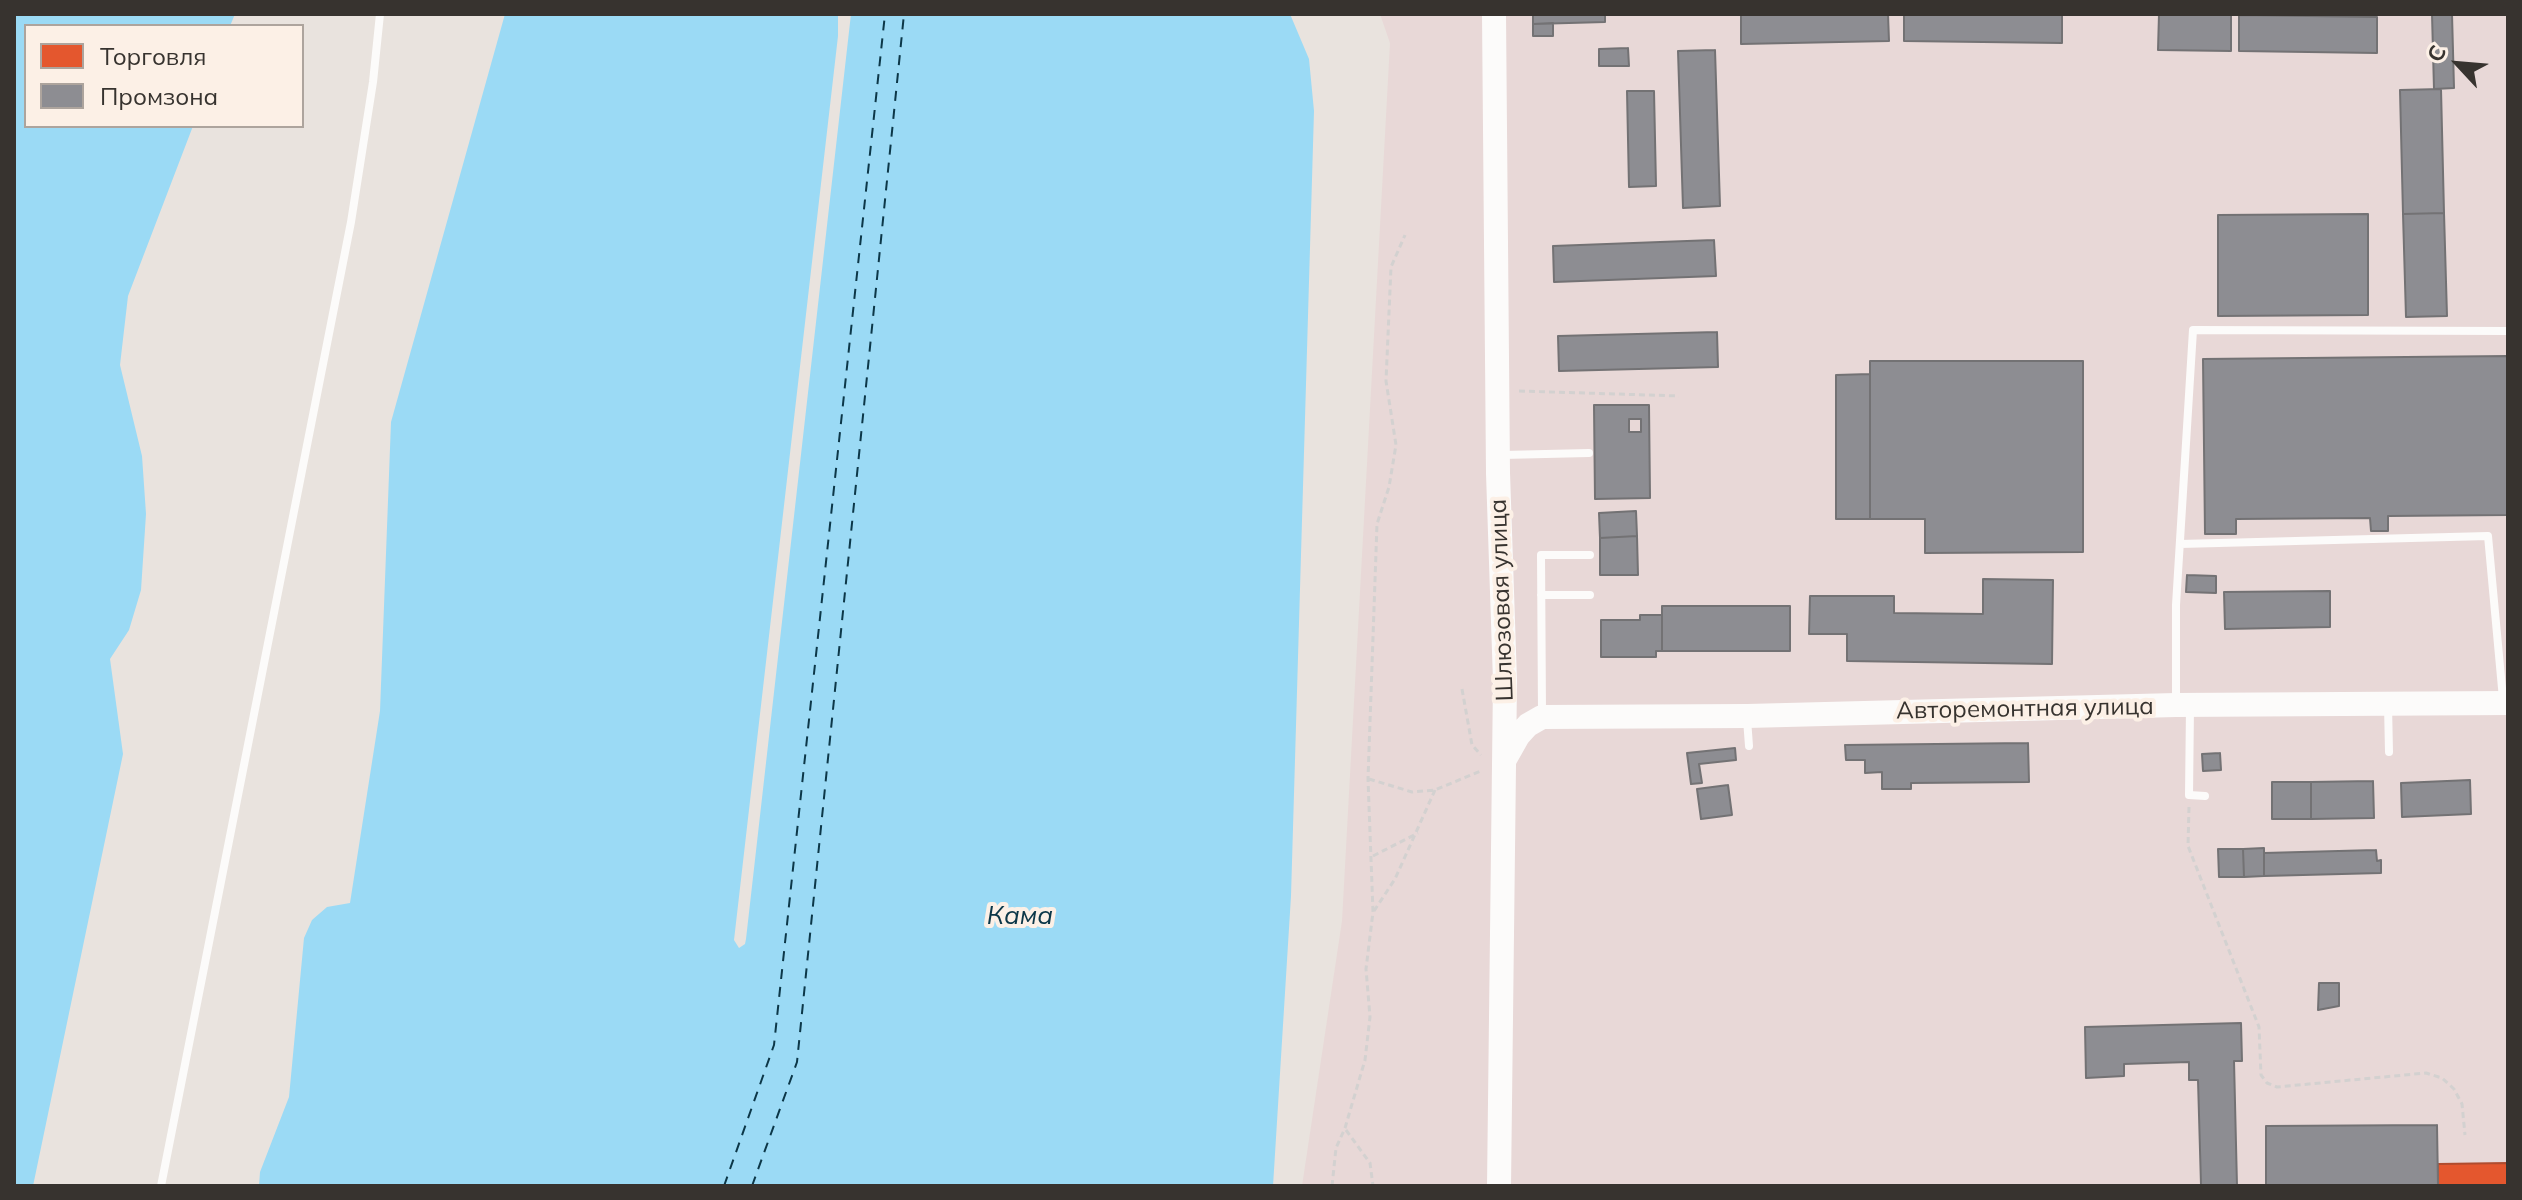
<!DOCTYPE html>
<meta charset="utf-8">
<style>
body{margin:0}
#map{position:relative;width:2522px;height:1200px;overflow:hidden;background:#e9e3de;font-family:Mulish,sans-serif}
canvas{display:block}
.frame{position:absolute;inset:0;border:16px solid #37332f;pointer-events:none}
.legend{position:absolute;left:24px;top:24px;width:280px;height:104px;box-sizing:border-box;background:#fcf0e6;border:2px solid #ada49d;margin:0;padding:10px 14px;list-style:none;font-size:24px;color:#37332f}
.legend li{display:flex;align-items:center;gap:16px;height:40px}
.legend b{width:40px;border:2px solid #ada49d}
.north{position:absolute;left:2418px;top:24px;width:80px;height:80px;-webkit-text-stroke:6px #fcf0e6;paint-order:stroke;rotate:296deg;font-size:22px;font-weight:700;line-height:32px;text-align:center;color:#37332f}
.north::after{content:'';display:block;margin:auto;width:28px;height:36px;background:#37332f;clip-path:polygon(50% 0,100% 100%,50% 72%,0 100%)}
</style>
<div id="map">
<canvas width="2522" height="1200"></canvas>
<div class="frame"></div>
<ul class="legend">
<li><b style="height:22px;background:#e4572e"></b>Торговля</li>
<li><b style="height:22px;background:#8d8d92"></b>Промзона</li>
</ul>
<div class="north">С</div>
</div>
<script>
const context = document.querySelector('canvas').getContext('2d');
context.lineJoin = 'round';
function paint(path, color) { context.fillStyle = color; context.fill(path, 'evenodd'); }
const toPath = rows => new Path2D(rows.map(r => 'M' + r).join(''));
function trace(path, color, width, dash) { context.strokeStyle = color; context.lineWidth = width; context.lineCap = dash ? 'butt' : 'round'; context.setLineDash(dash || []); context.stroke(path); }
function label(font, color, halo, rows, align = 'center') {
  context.font = font + ' Mulish,sans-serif'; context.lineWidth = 8; context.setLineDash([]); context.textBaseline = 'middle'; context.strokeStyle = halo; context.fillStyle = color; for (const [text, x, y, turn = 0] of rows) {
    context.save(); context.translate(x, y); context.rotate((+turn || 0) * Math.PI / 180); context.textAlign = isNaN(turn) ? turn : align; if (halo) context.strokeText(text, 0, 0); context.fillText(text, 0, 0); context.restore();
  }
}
const industrial = toPath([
 [1380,14,2508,14,2508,1186,1302,1186,1342,921,1390,43]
]);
const water = toPath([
 [14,14,235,14,230,26,26,26,26,126,193,126,128,296,120,365,142,456,146,514,141,590,129,630,110,659,123,754,33,1186,14,1186],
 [505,14,838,14,838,36,734,940,739,948,745,944,746,939,851,14,1290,14,1309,59,1314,111,1291,896,1273,1186,259,1186,260,1172,289,1097,304,938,312,920,327,907,350,903,380,711,391,422]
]);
const shops = toPath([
 [2508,1163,2508,1186,2438,1186,2438,1164,2508,1163]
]);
const industry = toPath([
 [1533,14,1605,14,1605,22,1533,24,1533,14],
 [1741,14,1888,14,1889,41,1741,44,1741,14],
 [1904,14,2062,14,2062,43,1904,41,1904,14],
 [2159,14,2231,14,2231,51,2158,50,2159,14],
 [2432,14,2452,14,2454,88,2434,89,2432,14],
 [2239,15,2377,17,2377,53,2239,51,2239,15],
 [1553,23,1553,36,1533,36,1533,24,1553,23],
 [1628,48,1629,66,1599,66,1599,49,1628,48],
 [1715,50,1720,206,1683,208,1678,51,1715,50],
 [2441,89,2444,213,2403,214,2400,90,2441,89],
 [1627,91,1654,91,1656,186,1629,187,1627,91],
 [2444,213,2447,316,2406,317,2403,214,2444,213],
 [2368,214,2368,315,2218,316,2218,215,2368,214],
 [1714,240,1716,276,1554,282,1553,246,1714,240],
 [1717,332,1718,367,1559,371,1558,336,1717,332],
 [2508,356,2508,515,2388,516,2388,531,2371,531,2370,518,2236,519,2236,534,2205,534,2203,359,2508,356],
 [1870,361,2083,361,2083,552,1925,553,1925,519,1870,519,1870,361],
 [1870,374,1870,519,1836,519,1836,375,1870,374],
 [1594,405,1649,405,1650,498,1595,499,1594,405],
 [1629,419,1641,419,1641,432,1629,432,1629,419],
 [1636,511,1637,536,1600,538,1599,513,1636,511],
 [1637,536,1638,575,1600,575,1600,538,1637,536],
 [2187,575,2216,576,2216,593,2186,592,2187,575],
 [1983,579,2053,580,2052,664,1847,661,1847,634,1809,634,1810,596,1894,596,1894,613,1983,614,1983,579],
 [2330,591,2330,627,2225,629,2224,592,2330,591],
 [1662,606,1790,606,1790,651,1662,651,1662,606],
 [1640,615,1662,615,1662,651,1656,651,1656,657,1601,657,1601,620,1640,620,1640,615],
 [2028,743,2029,782,1911,783,1911,789,1882,789,1882,772,1865,773,1865,760,1846,760,1845,745,2028,743],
 [1735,748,1736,760,1699,764,1702,783,1691,784,1687,753,1735,748],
 [2220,753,2221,770,2203,771,2202,754,2220,753],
 [2470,780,2471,814,2402,817,2401,783,2470,780],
 [2373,781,2374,818,2311,819,2311,782,2373,781],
 [2272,782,2311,782,2311,819,2272,819,2272,782],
 [1728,785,1732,815,1701,819,1697,789,1728,785],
 [2264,848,2264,876,2244,877,2243,849,2264,848],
 [2218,849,2243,849,2244,877,2219,877,2218,849],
 [2376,850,2377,861,2381,860,2381,873,2264,876,2264,853,2376,850],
 [2319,983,2339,983,2339,1006,2318,1010,2319,983],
 [2241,1023,2242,1061,2234,1061,2237,1186,2192,1186,2201,1185,2198,1080,2189,1080,2189,1062,2124,1064,2124,1076,2086,1078,2085,1027,2241,1023],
 [2437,1125,2438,1186,2266,1186,2266,1126,2437,1125]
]);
const ferry = toPath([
 [724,1186,774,1045,885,14],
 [752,1186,797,1062,904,14]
]);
const path = toPath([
 [1519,391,1679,396],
 [1462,689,1472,745,1481,755],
 [1369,779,1412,792,1435,790,1483,770],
 [2189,807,2188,846,2259,1027,2261,1075,2267,1083,2277,1087,2426,1073,2442,1078,2454,1089,2462,1104,2465,1135],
 [1373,856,1418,833],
 [1374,911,1395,879,1435,790],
 [1346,1130,1370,1163,1373,1186],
 [1332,1186,1336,1148,1345,1128,1365,1060,1370,1017,1366,969,1373,912,1368,779,1377,524,1389,487,1396,445,1386,381,1391,267,1405,235]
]);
const lane = toPath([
 [1502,455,1589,453],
 [2180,544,2488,536,2503,699],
 [1541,595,1590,595],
 [2176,700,2176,605,2193,330,2508,331],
 [2388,705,2389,752],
 [2190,708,2189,795,2205,796],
 [1542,712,1541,555,1590,555],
 [1747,719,1749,746],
 [161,1186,351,222,373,82,380,14]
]);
const secondary = toPath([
 [1494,14,1498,473,1505,681,1499,1186],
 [1505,759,1518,736,1528,725,1542,717,1747,716,2176,705,2508,703]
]);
const streetNames = [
 ["Шлюзовая улица",1502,600,-92],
 ["Авторемонтная улица",2025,709,-1]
];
const waterNames = [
 ["Кама",1020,916]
];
paint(industrial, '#e8d8d7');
paint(water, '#9bdaf5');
paint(shops, '#e4572e');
trace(shops, '#b04c2e', 2);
paint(industry, '#8d8d92');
trace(industry, '#737274', 2);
trace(ferry, '#0c3748', 2, [10, 8]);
trace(path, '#d3d1d0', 3, [6, 4]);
trace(lane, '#fcfbfa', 8);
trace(secondary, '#fcfbfa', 24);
label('24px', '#37332f', '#fcf0e6', streetNames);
label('italic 26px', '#0c3748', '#fcf0e6', waterNames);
</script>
